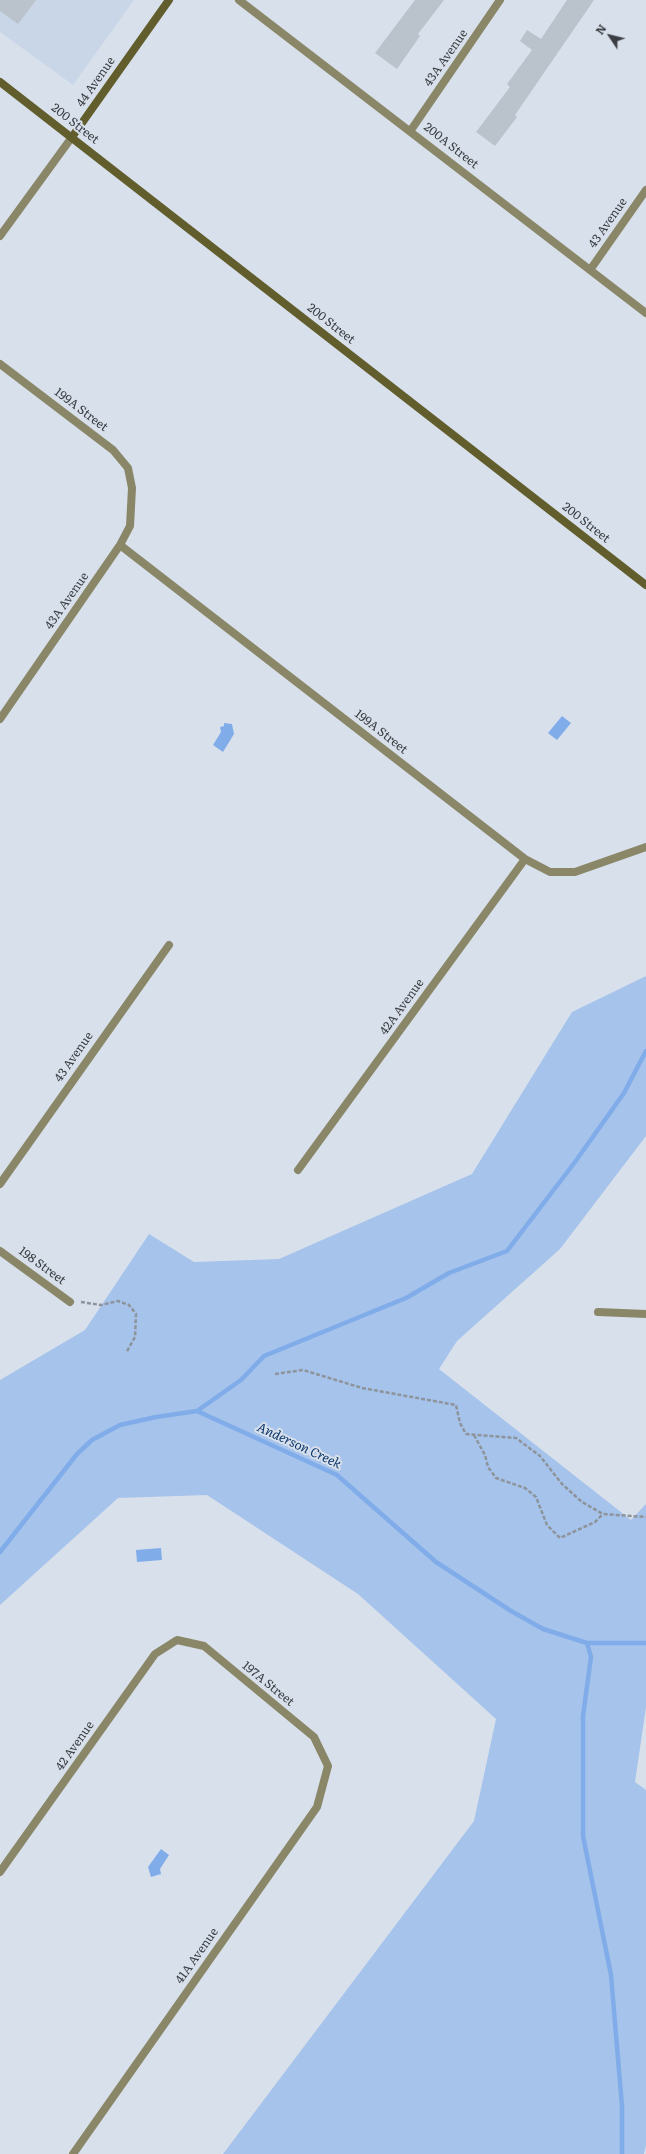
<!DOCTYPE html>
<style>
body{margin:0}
#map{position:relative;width:646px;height:2154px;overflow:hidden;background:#d8e0eb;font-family:Literata,serif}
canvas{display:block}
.north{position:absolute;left:590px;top:16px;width:40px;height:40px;-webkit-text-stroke:3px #d8e0eb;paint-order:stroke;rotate:305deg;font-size:11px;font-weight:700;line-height:16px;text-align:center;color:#3a3d41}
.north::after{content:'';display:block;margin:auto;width:14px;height:18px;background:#3a3d41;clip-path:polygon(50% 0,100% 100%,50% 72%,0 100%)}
</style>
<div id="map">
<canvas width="646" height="2154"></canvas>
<div class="north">N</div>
</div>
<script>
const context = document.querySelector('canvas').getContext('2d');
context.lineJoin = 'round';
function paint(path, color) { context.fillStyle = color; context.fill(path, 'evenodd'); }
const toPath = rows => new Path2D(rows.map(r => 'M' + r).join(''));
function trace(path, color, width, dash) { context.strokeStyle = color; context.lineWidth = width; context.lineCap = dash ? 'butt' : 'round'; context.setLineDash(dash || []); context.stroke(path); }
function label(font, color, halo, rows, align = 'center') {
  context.font = font + ' Literata,serif'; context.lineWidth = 4; context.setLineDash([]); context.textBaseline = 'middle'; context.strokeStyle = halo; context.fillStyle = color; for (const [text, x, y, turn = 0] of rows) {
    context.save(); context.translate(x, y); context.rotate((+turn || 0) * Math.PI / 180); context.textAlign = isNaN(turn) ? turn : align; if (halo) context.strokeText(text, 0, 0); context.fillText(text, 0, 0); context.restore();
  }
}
const built = toPath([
 [0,0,134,0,73,85,0,32]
]);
const green = toPath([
 [646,976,646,1136,560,1249,457,1341,439,1369,631,1520,646,1504,646,1707,635,1782,646,1790,646,2145,644,2154,223,2154,474,1821,496,1719,358,1594,207,1495,118,1498,0,1605,0,1380,85,1330,149,1234,194,1262,279,1259,472,1174,572,1012]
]);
const water = toPath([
 [562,716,571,723,557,740,548,733],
 [224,723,232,724,234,734,223,752,213,745,221,732,220,727,224,726],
 [161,1548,162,1560,137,1562,136,1550],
 [161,1849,169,1855,160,1869,161,1874,151,1877,148,1867]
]);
const stream = toPath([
 [197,1411,241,1380,264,1356,406,1298,449,1273,507,1251,575,1162,624,1093,646,1051],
 [0,1552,77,1454,92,1440,120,1425,156,1417,197,1411,337,1475,436,1562,511,1611,543,1629,587,1643,646,1643],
 [587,1643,591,1657,583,1716,583,1836,611,1975,622,2106,622,2154]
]);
const building = toPath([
 [0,0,36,0,18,24,0,11],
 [415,0,444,0,418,34,420,36,397,69,375,53],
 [567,0,594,0,515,115,517,117,495,146,476,132,510,87,507,84,532,50,520,41,527,30,541,39]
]);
const path = toPath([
 [81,1302,101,1305,118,1301,129,1305,136,1314,135,1337,126,1353],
 [275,1374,303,1370,362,1388,456,1405,460,1423,466,1434,516,1438,540,1456,562,1484,582,1502,603,1514,646,1517],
 [474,1435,485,1455,488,1467,496,1478,525,1488,536,1497,547,1525,560,1538,595,1522,603,1514]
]);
const street = toPath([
 [239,0,646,313],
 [411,130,500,0],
 [0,236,72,137],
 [590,270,646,190],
 [0,364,113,450,128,468,132,488,130,526,120,545,0,719],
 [120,545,525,859,550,872,575,872,646,847],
 [298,1170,525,859],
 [0,1184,169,945],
 [0,1251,70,1302],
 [598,1312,646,1314],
 [0,1872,155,1654,177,1640,204,1646,314,1737,328,1766,317,1807,73,2154]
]);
const secondary = toPath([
 [0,82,646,585],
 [72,137,169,0]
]);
const streetNames = [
 ["43A Avenue",446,58,-55],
 ["44 Avenue",96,82,-55],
 ["200 Street",75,124,38],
 ["200A Street",451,146,38],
 ["43 Avenue",608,223,-55],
 ["200 Street",331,324,38],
 ["199A Street",81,410,37],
 ["200 Street",586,523,38],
 ["43A Avenue",67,601,-55],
 ["199A Street",381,732,38],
 ["42A Avenue",402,1007,-54],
 ["43 Avenue",74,1057,-55],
 ["198 Street",42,1266,36],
 ["197A Street",268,1684,39],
 ["42 Avenue",75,1746,-55],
 ["41A Avenue",197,1956,-55]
];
const waterNames = [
 ["Anderson Creek",299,1446,25]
];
paint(built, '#c9d6e7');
paint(green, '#a6c3eb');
paint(water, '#80ace9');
trace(stream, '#80ace9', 4.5);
paint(building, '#bac2cc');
trace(path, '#8e949b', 2.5, [4, 2]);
trace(street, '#8a8768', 8);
trace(secondary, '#625d2c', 8);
label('12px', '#3a3d41', '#d8e0eb', streetNames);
label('italic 13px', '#0e396f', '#d8e0eb', waterNames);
</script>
